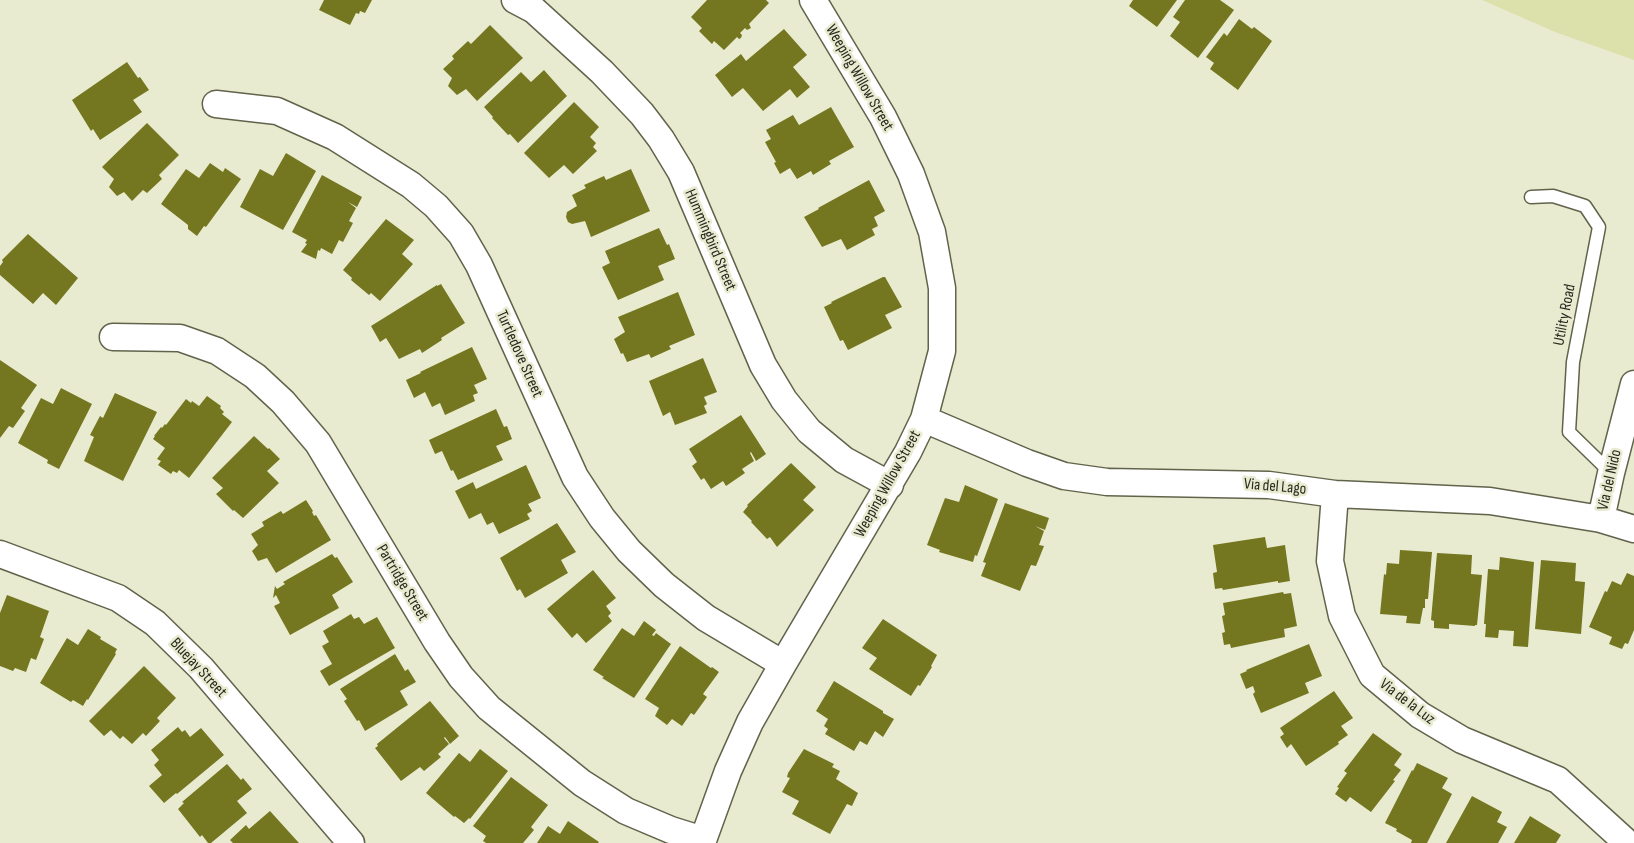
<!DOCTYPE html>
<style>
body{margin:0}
canvas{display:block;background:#e9ebd0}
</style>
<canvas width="1634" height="843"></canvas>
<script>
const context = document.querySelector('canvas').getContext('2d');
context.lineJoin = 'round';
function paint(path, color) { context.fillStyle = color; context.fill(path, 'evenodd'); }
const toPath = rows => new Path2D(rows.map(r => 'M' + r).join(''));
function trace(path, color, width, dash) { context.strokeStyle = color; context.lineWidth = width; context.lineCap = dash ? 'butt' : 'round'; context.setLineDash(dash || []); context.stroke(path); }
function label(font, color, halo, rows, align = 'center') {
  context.font = font + ' "Sofia Sans Condensed",sans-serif'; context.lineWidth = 5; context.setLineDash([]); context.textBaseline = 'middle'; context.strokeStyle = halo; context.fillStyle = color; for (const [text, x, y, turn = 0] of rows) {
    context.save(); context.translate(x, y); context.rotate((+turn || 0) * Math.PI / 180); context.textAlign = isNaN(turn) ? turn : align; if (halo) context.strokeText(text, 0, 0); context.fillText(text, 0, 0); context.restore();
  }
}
const green = toPath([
 [1482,0,1634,0,1634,60,1555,32]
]);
const building = toPath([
 [324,0,372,0,365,13,360,11,359,14,356,13,350,25,319,10],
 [707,0,766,0,769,3,749,24,751,28,747,30,745,28,740,33,742,35,741,38,739,39,737,37,724,50,714,41,712,44,699,31,702,28,691,17],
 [1133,0,1177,0,1157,27,1129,6],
 [1185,0,1220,0,1234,10,1198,58,1170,36,1180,22,1173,17],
 [1239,19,1252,29,1254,27,1272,41,1238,90,1210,69,1214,63,1206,57,1224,33,1227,36],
 [490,25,523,58,477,101,466,89,457,95,448,86,452,78,443,69,454,59,452,56,468,41,471,44],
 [784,29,807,55,793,67,810,87,797,98,790,89,763,111,743,88,732,97,715,75,741,54,746,61],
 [127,62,138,78,140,77,149,90,133,100,142,112,100,140,93,129,91,131,72,100],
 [544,70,567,96,518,143,510,134,508,135,492,118,493,117,484,107,521,72,531,82],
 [574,102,599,127,590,137,596,143,593,147,597,151,573,174,564,165,549,178,524,153],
 [831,107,854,147,829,161,831,164,813,175,811,171,797,179,790,168,780,174,774,163,776,162,765,142,771,139,766,130,793,115,799,125],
 [147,123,179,155,159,175,162,179,147,193,143,190,132,201,124,192,117,196,109,187,114,179,102,167],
 [286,153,316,171,283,230,240,207,260,169,273,176],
 [210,163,223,172,225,168,241,179,206,227,204,226,197,236,188,229,188,225,161,204,186,169,199,178],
 [631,169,650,211,591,237,585,221,572,224,568,222,566,217,567,212,577,206,572,195,586,188,584,185,604,176,606,180],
 [322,175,362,197,357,207,348,202,356,208,349,221,353,223,343,242,339,240,332,254,321,248,320,251,318,250,316,259,301,252,307,244,305,243,307,240,292,232],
 [869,180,885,211,874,217,878,226,872,229,875,235,847,250,841,239,822,247,804,217,819,209,818,208],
 [386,219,414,240,402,254,413,264,380,301,371,293,369,295,351,280,352,278,343,270],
 [659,228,667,245,669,244,675,259,658,266,664,280,618,300,602,267,610,263,605,251],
 [28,234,78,278,56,305,43,293,33,304,0,275,0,266,3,262,2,260],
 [883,277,885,277,902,307,885,315,892,328,848,350,843,340,840,341,824,307,832,303,831,302],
 [441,284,465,323,441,338,442,340,422,353,420,349,399,359,386,338,380,342,371,326,437,285,437,286],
 [678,292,695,335,669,346,671,349,651,358,649,354,627,362,623,353,621,354,614,339,625,332,618,317],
 [472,347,487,379,474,385,478,393,473,395,475,401,445,415,440,403,432,407,425,392,414,398,406,380,421,373,420,372],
 [703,358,717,392,704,397,707,404,704,406,707,413,675,425,670,412,663,416,649,381],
 [0,360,37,385,21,408,25,411,13,428,9,426,0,438],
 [61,388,92,404,59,469,47,463,48,460,18,443,41,398,53,404],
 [115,393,157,412,123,481,84,461,94,437,90,435,100,416,103,418],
 [207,396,221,406,220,408,224,412,222,414,232,422,189,478,179,470,177,473,173,471,171,474,158,465,161,461,157,459,165,448,153,439,155,436,154,436,161,427,162,428,165,424,166,425,186,399,191,403,192,401,199,406],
 [496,409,504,427,507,426,512,439,496,446,503,460,458,480,453,470,451,471,442,451,435,454,429,440],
 [741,415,766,454,756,461,751,452,750,453,754,461,742,469,745,473,726,486,723,481,711,489,704,478,701,480,692,466,697,462,689,449],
 [254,436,268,449,269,448,280,459,267,471,279,483,243,518,234,510,233,511,216,494,223,488,212,478],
 [791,463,816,487,803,500,814,510,777,547,770,537,767,539,751,522,752,521,743,512,748,506,747,505],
 [526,465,541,498,528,504,532,511,527,514,530,519,499,534,493,522,487,525,481,513,469,519,455,491,473,482,476,489],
 [965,485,998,499,977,556,975,555,973,562,939,552,940,550,927,545,945,498,959,502],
 [306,500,313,511,312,512,314,516,316,515,331,540,276,573,267,558,258,561,252,551,258,545,251,534,264,526,262,522,281,511,283,514],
 [1005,503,1049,518,1045,530,1035,526,1044,531,1039,545,1044,546,1036,566,1031,565,1020,591,981,576,986,563,983,562],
 [557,523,576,552,561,560,568,573,525,598,520,589,517,591,500,558],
 [1265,537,1267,548,1285,545,1290,581,1278,583,1278,581,1223,590,1222,588,1215,589,1213,573,1217,572,1213,545],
 [1400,550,1432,552,1428,599,1425,599,1425,608,1423,608,1420,624,1406,623,1407,616,1380,614,1384,574,1386,575,1387,563,1399,564],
 [1437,553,1472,555,1471,574,1482,575,1477,625,1475,625,1475,626,1449,624,1449,629,1434,628,1434,621,1431,620],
 [332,554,335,558,337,557,353,582,332,595,339,608,290,635,274,606,280,603,276,595,273,598,275,586,277,589,285,584,283,582],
 [1500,557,1534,562,1528,647,1513,646,1514,631,1499,630,1498,638,1485,637,1486,624,1484,624,1488,569,1499,570],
 [1541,560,1576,563,1575,581,1585,582,1581,634,1535,629],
 [593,570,616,598,606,606,611,613,608,616,612,621,586,643,577,633,572,638,547,609],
 [1627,573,1634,576,1634,630,1628,644,1625,643,1622,649,1609,644,1612,637,1589,627,1605,591,1607,592,1612,581,1621,585],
 [1283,592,1284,594,1291,593,1297,626,1284,629,1285,637,1231,648,1230,644,1224,645,1222,633,1225,632,1222,616,1225,615,1223,603],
 [7,595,49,611,40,637,44,639,36,660,31,658,26,672,15,668,13,671,0,666,0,613],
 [351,614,354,619,359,617,364,624,377,617,395,648,329,686,320,671,332,664,322,646,329,642,323,631],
 [883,619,937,655,931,666,932,667,920,686,918,685,911,696,869,669,877,658,862,648],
 [644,621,656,630,652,635,654,636,656,633,671,644,634,698,602,678,604,677,593,670,622,628,634,636],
 [88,629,101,637,100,639,117,649,115,653,116,654,88,700,87,699,83,706,73,700,71,702,40,683,67,638,78,645],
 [1309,644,1322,676,1305,683,1309,693,1261,713,1253,694,1255,692,1253,686,1246,689,1240,674,1247,671,1246,670],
 [680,646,711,668,712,667,719,672,703,694,707,697,694,715,691,713,682,726,672,719,667,725,655,716,659,708,645,699],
 [395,654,405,671,408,669,416,682,400,691,408,705,365,731,359,720,357,721,344,701,347,699,340,689],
 [144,666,176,698,157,718,160,721,146,736,143,733,132,744,123,736,120,739,111,730,104,736,89,721],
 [834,681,883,711,883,713,894,719,883,737,875,731,867,745,860,741,854,751,825,734,828,729,824,726,828,719,816,711],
 [1334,691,1353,718,1341,726,1348,735,1338,742,1339,744,1306,766,1291,744,1287,748,1280,737,1284,734,1280,728],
 [430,701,459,736,450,744,445,737,444,738,449,744,438,754,441,757,424,771,420,767,401,781,375,748,378,746,377,744],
 [178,727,182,732,185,730,190,737,201,728,224,755,177,794,176,793,164,803,149,786,162,775,154,765,159,760,151,750],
 [1373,733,1402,754,1394,765,1401,770,1393,780,1395,781,1371,812,1350,797,1346,802,1335,794,1339,788,1337,787,1347,773,1344,771],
 [480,749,508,771,470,819,469,818,464,823,455,816,454,817,426,793,459,753,470,762],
 [804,749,834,764,832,767,840,771,836,779,858,793,852,806,847,804,830,834,792,814,799,801,782,792,790,778,787,777,788,773],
 [1417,763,1448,778,1442,788,1452,794,1427,843,1411,843,1412,840,1396,831,1397,829,1385,823,1412,770,1413,771],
 [227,764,241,780,243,778,252,789,237,801,247,813,211,843,208,843,202,835,200,837,178,809,184,803,182,802],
 [511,777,548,805,531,827,534,830,523,843,486,843,483,841,486,836,473,826],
 [1472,796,1502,812,1497,822,1507,827,1498,843,1446,843],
 [270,811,299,843,233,843,230,840,246,825,249,829],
 [1530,816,1561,835,1556,843,1514,843],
 [568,821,599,842,598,843,537,843,548,826,560,834]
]);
const service = toPath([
 [1531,197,1553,196,1585,206,1599,227,1573,362,1569,432,1611,473]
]);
const minor = toPath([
 [515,0,534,10,602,72,642,114,661,139,681,172,763,365,784,400,809,431,844,460,890,485],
 [216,104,277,111,335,137,411,185,436,206,461,234,479,265,575,477,602,518,629,551,664,585,706,618,783,664],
 [113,337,180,338,217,351,255,376,283,402,318,443,437,642,461,677,489,708,582,783,626,811,671,830,703,840],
 [924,419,1027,463,1064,476,1107,482,1269,485,1335,494,1490,501,1601,519,1634,529],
 [1335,494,1330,561,1342,616,1372,675,1420,715,1462,740,1558,780,1624,840,1626,843],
 [1601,519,1611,473,1634,384],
 [0,554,118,598,155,623,201,668,351,843],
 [702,843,728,771,750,722,783,664,908,452,924,419,942,351,942,288,932,232,911,174,883,117,813,0]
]);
const streetNames = [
 ["Weeping Willow Street",859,78,60],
 ["Hummingbird Street",710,240,67],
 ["Utility Road",1565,315,-79],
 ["Turtledove Street",519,354,66],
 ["Via del Nido",1610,480,-77],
 ["Weeping Willow Street",888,484,-61],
 ["Via del Lago",1275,487,5],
 ["Partridge Street",402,583,59],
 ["Bluejay Street",198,668,47],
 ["Via de la Luz",1407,702,37]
];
paint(green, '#dce0ab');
paint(building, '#74771f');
trace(service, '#61634b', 15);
trace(minor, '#61634b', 29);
trace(service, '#fff', 12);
trace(minor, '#fff', 26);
label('16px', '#27281e', '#e9ebd0', streetNames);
</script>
